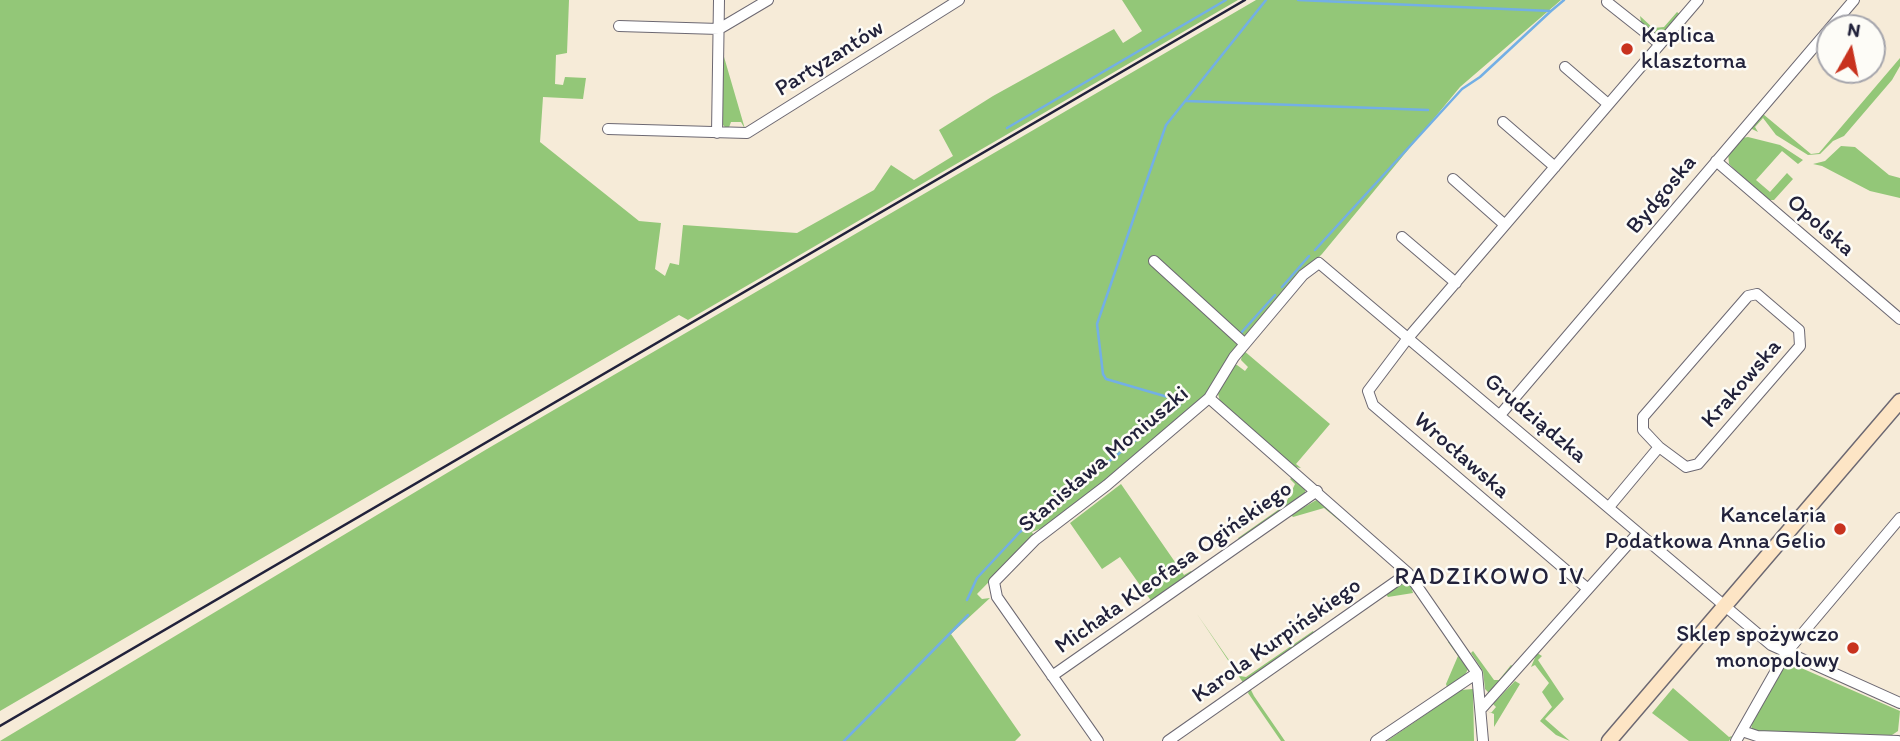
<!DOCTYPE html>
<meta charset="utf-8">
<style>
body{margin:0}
#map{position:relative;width:1900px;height:741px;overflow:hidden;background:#f6ebd8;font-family:Itim,sans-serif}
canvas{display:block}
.north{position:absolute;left:1816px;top:14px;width:70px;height:70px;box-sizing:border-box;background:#fdfcf7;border:2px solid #a5a5ac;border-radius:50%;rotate:9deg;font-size:19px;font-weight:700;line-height:28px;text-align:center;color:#22223b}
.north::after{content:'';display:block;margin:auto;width:24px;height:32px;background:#c8321e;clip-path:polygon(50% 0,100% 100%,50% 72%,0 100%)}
</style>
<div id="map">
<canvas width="1900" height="741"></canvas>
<div class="north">N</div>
</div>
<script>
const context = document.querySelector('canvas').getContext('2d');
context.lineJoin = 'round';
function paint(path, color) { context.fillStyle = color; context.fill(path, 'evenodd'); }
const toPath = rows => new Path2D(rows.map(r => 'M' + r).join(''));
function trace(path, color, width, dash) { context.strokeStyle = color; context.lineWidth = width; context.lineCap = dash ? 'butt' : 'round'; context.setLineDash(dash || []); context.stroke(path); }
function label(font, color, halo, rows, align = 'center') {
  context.font = font + ' Itim,sans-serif'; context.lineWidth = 5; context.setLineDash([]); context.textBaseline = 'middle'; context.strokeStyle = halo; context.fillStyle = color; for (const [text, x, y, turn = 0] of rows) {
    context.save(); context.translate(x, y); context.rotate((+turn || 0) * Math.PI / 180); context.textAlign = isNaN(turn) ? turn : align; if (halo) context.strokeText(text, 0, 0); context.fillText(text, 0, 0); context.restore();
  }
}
const green = toPath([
 [0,0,569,0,567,53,556,55,555,84,563,85,565,77,586,78,583,99,543,97,540,142,639,221,661,223,655,269,665,276,670,263,679,265,683,225,797,233,874,190,891,165,914,180,953,156,939,130,993,96,1114,29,1123,43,1142,31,1122,0,1238,0,688,320,679,315,0,711],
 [1256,0,1561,0,1460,87,1322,254,1282,294,1216,376,1205,396,1110,478,1047,526,1032,532,1034,536,977,594,982,599,990,598,951,634,1021,735,1015,741,0,741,487,449],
 [1677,12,1681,15,1663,33,1654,34,1641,22,1640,16,1653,28,1664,27],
 [722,50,745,129,741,122,731,122,728,130,722,124],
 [1900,58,1900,66,1892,80,1844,136,1833,141,1820,154,1808,155,1776,135,1763,118,1755,127,1758,132,1750,128,1763,114,1811,154,1819,153],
 [1748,137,1780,145,1803,160,1798,164,1782,151,1756,180,1770,192,1787,173,1793,179,1774,200,1767,200,1729,164,1728,152,1742,138],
 [1841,146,1855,147,1889,175,1900,178,1900,198,1870,191,1822,166,1813,164,1825,161],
 [1243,350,1330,424,1296,464,1301,468,1295,467,1220,402,1217,389,1231,365,1237,365,1245,371,1248,367,1241,360],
 [1293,476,1305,488,1305,495,1240,541,1238,538,1285,505,1295,484,1290,479],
 [1121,484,1184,575,1191,571,1193,574,1152,602,1120,557,1102,569,1070,523],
 [1318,499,1343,519,1341,522,1324,508,1293,517,1291,515],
 [1402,582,1410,583,1413,593,1388,597,1385,593],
 [1197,614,1240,676,1246,677,1313,631,1315,634,1244,684],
 [1452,641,1469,667,1465,675,1447,687,1446,684,1458,656,1448,642],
 [1473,651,1494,680,1499,680,1511,665,1515,668,1489,693,1485,689,1483,671,1471,653],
 [1537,653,1542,656,1538,660,1564,699,1545,719,1570,741,1556,735,1540,721,1552,707,1542,692,1549,683,1535,665,1531,667],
 [1792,664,1900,711,1898,731,1892,735,1757,733,1752,730,1751,723,1784,666],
 [1515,681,1520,684,1494,727,1494,714,1487,711,1491,713,1496,707,1493,704],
 [1250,688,1254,696,1285,741,1281,741,1248,693],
 [1673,688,1729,737,1732,736,1729,741,1689,741,1652,713],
 [1473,689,1474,741,1387,741,1461,690]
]);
const stream = toPath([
 [1298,0,1551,11,1564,0],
 [1186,101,1428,110],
 [1007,128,1226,0],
 [1315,250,1462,89,1480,77,1551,11],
 [1282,287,1309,256],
 [1240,334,1275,295],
 [967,600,977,578,1020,532,1180,405,1178,400,1106,379,1103,374,1097,324,1166,125,1266,0],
 [844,741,968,615]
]);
const street = toPath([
 [1607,2,1660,44],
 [619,26,719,29,768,0],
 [1565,67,1608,104],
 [1503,122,1555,167],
 [608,129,747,133,959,0],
 [717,133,719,0],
 [1716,161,1900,319],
 [1453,179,1505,225],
 [1402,237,1456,283],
 [1154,261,1245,344],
 [1209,398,1408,573,1477,673,1483,741],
 [1500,415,1854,0],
 [1609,507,1659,447,1686,467,1698,464,1800,346,1799,330,1757,294,1748,296,1643,417,1643,430,1659,447],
 [1588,589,1373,405,1368,391,1408,338,1698,0],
 [1052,676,1317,491],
 [1482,708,1638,533],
 [1742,731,1757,736,1898,741],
 [1098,741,997,597,994,582,1035,540,1107,485,1209,398,1234,357,1303,275,1319,263,1771,645,1900,703],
 [1168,741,1408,573],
 [1376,741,1477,673],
 [1736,741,1786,653,1900,518]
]);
const secondary = toPath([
 [1609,741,1900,401]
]);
const rail = toPath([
 [0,726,1245,0]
]);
const markers = [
 [1627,49,7,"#c8321e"],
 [1840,529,7,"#c8321e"],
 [1853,648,7,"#c8321e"]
];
const poiNames = [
 ["Kaplica",1641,36,"left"],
 ["klasztorna",1641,62,"left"],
 ["Kancelaria",1826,516],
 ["Podatkowa Anna Gelio",1826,542],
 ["Sklep spożywczo",1839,635],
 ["monopolowy",1839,661]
];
const streetNames = [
 ["Partyzantów",830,59,-32],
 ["Bydgoska",1662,195,-50],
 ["Opolska",1820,226,41],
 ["Krakowska",1742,384,-49],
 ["Grudziądzka",1535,419,40],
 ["Wrocławska",1461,456,41],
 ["Stanisława Moniuszki",1104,460,-40],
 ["Michała Kleofasa Ogińskiego",1174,568,-35],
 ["Karola Kurpińskiego",1277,641,-35]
];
const neighbourhoodNames = [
 ["RADZIKOWO IV",1490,578]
];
paint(green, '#93c778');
trace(stream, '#73afe5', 2.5);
trace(street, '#6c6872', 12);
trace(secondary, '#6c6872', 17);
trace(street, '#fff', 10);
trace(secondary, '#fde5c5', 14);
trace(rail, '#22223b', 2.5);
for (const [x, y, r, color] of markers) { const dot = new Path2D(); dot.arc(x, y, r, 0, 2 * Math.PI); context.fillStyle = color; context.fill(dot); trace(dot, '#fdfcf7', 2.5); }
label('23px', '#22223b', '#fdfcf7', poiNames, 'right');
label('23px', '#22223b', '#fdfcf7', streetNames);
context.letterSpacing = '2px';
label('24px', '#22223b', '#fdfcf7', neighbourhoodNames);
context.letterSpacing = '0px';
</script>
